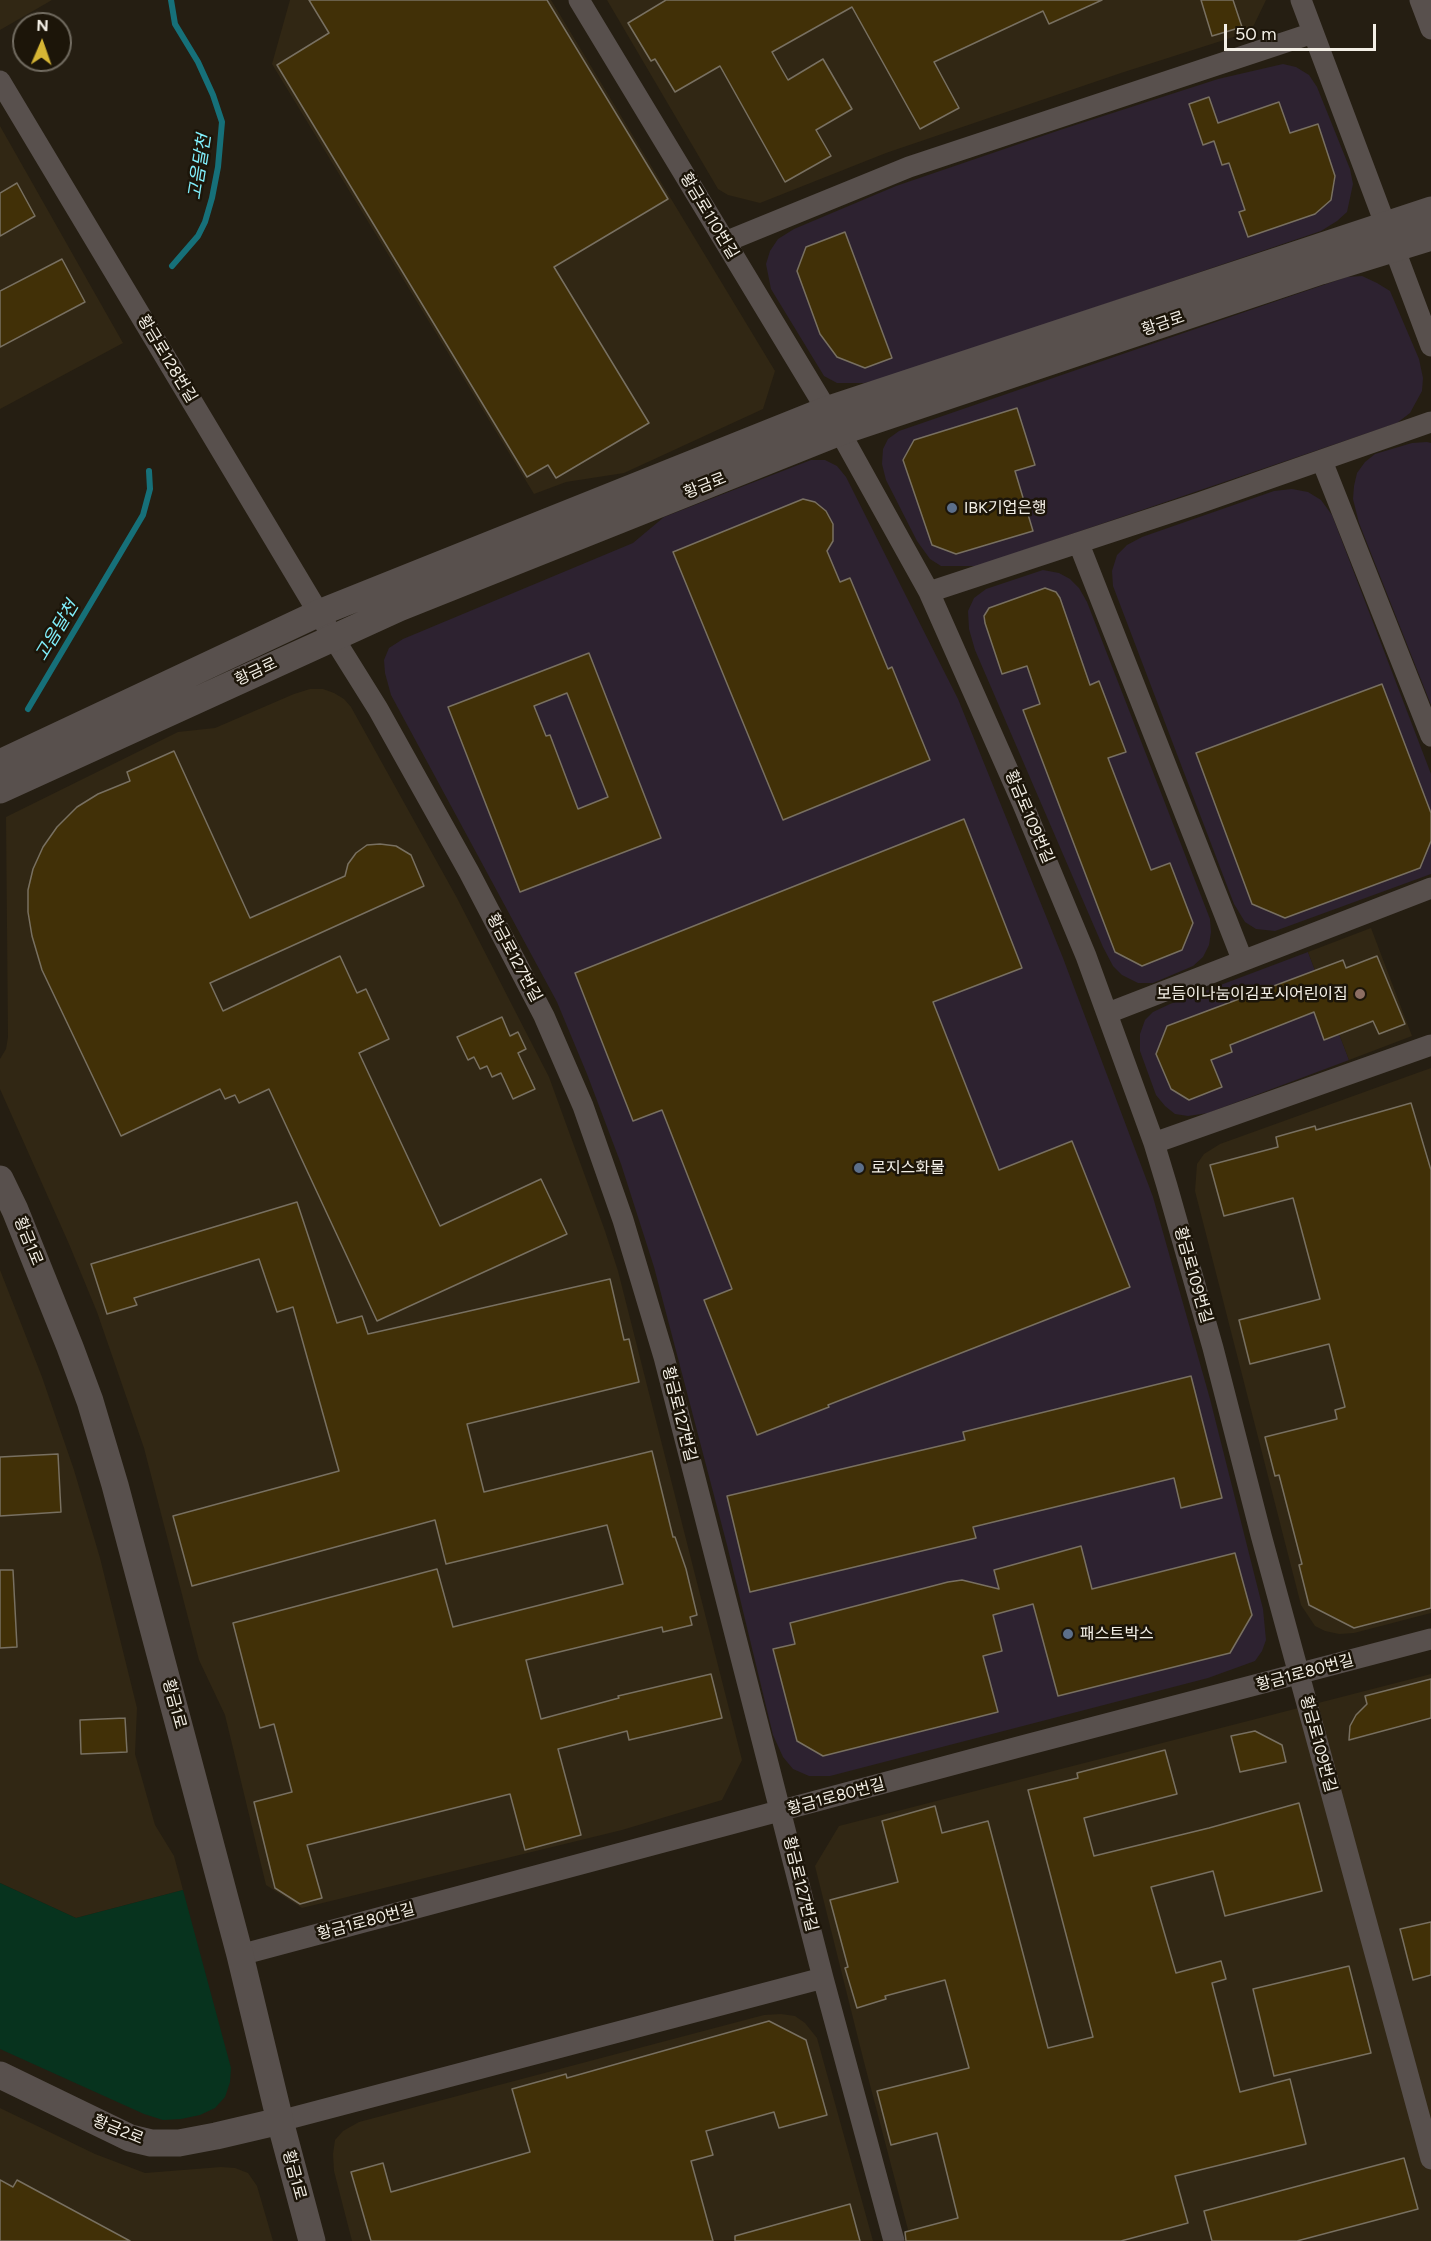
<!DOCTYPE html>
<meta charset="utf-8">
<style>
body{margin:0}
#map{position:relative;width:1431px;height:2241px;overflow:hidden;background:#251e12;font-family:Figtree,sans-serif}
canvas{display:block}
.north{position:absolute;left:12px;top:12px;width:60px;height:60px;box-sizing:border-box;background:#1c1509;border:2px solid #726c61;border-radius:50%;rotate:2deg;font-size:16px;font-weight:700;line-height:24px;text-align:center;color:#f3efe6}
.north::after{content:'';display:block;margin:auto;width:21px;height:27px;background:#d6b534;clip-path:polygon(50% 0,100% 100%,50% 72%,0 100%)}
.scale{position:absolute;left:1224px;top:24px;width:152px;height:27px;box-sizing:border-box;border:3px solid #f3efe6;border-top:0;padding-left:8px;font-size:18px;line-height:21px;white-space:nowrap;color:#f3efe6;-webkit-text-stroke:4px #1c1509;paint-order:stroke}
</style>
<div id="map">
<canvas width="1431" height="2241"></canvas>
<div class="north">N</div>
<div class="scale">50 m</div>
</div>
<script>
const context = document.querySelector('canvas').getContext('2d');
context.lineJoin = 'round';
function paint(path, color) { context.fillStyle = color; context.fill(path, 'evenodd'); }
const toPath = rows => new Path2D(rows.map(r => 'M' + r).join(''));
function trace(path, color, width, dash) { context.strokeStyle = color; context.lineWidth = width; context.lineCap = dash ? 'butt' : 'round'; context.setLineDash(dash || []); context.stroke(path); }
function label(font, color, halo, rows, align = 'center') {
  context.font = font + ' Figtree,"Noto Sans KR",sans-serif'; context.lineWidth = 5; context.setLineDash([]); context.textBaseline = 'middle'; context.strokeStyle = halo; context.fillStyle = color; for (const [text, x, y, turn = 0] of rows) {
    context.save(); context.translate(x, y); context.rotate((+turn || 0) * Math.PI / 180); context.textAlign = isNaN(turn) ? turn : align; if (halo) context.strokeText(text, 0, 0); context.fillText(text, 0, 0); context.restore();
  }
}
const commercial = toPath([
 [1283,64,1296,67,1309,75,1317,87,1350,169,1353,184,1347,212,1337,221,1321,231,887,378,864,383,837,383,824,376,771,289,766,264,770,251,778,239,794,229,896,186,1060,130,1218,79],
 [1362,276,1377,283,1390,291,1419,359,1423,378,1422,391,1410,413,1397,423,978,566,941,566,930,559,917,541,886,480,882,464,883,449,888,439,899,431,1297,294,1347,277],
 [1427,442,1431,443,1431,705,1359,523,1353,499,1354,486,1357,473,1365,462,1375,454,1412,443],
 [811,460,825,460,837,466,846,477,958,699,1063,958,1153,1197,1210,1399,1263,1609,1266,1640,1262,1651,1255,1661,1208,1678,830,1776,809,1776,793,1769,783,1757,773,1735,727,1545,654,1267,621,1164,587,1074,557,1002,391,695,385,673,384,660,389,648,403,639,633,543,664,517],
 [1292,489,1308,492,1321,500,1332,515,1431,774,1431,874,1275,931,1256,929,1245,922,1234,904,1113,586,1112,571,1117,555,1127,545,1142,537,1274,491],
 [1043,570,1059,573,1070,579,1079,588,1087,602,1210,919,1211,932,1209,945,1203,957,1193,966,1153,983,1138,983,1122,975,1113,966,1103,947,975,650,969,629,968,611,974,598,986,589],
 [1308,952,1349,1060,1208,1113,1188,1116,1175,1114,1165,1106,1156,1095,1140,1051,1140,1034,1145,1020,1153,1012,1170,1004]
]);
const built = toPath([
 [0,0,52,0,0,30],
 [290,0,551,0,775,371,763,409,624,473,566,482,534,494,272,64],
 [607,0,1266,0,1254,25,1246,33,1121,73,886,153,760,203,728,195,718,189],
 [0,126,123,343,0,409],
 [310,689,323,689,334,693,344,699,351,707,457,898,549,1077,605,1231,618,1271,742,1760,722,1800,622,1830,302,1908,266,1885,225,1715,199,1660,144,1448,97,1312,69,1244,0,1089,0,1059,6,1049,8,1037,6,817,178,732,215,728,294,694],
 [1371,928,1412,1036,1349,1060,1308,952],
 [1431,1068,1431,1613,1354,1633,1339,1634,1325,1631,1315,1626,1301,1605,1195,1191,1197,1164,1204,1154,1220,1144],
 [0,1270,42,1377,74,1470,100,1558,137,1708,135,1754,155,1825,174,1856,183,1890,76,1918,0,1883],
 [1431,1674,1431,2241,911,2241,864,2062,815,1866,839,1826],
 [781,2014,795,2016,805,2023,817,2038,873,2241,352,2241,334,2171,333,2154,335,2140,343,2131,359,2122,764,2015],
 [0,2108,95,2154,145,2173,221,2167,235,2168,248,2173,257,2186,273,2241,0,2241]
]);
const green = toPath([
 [0,1883,76,1918,183,1890,231,2068,230,2082,225,2097,215,2108,200,2115,181,2119,163,2120,144,2114,0,2049]
]);
const stream = toPath([
 [171,0,175,24,198,62,213,95,222,122,218,167,212,198,205,222,198,236,172,266],
 [28,709,143,515,150,489,149,471]
]);
const building = toPath([
 [309,0,547,0,668,199,554,267,649,423,556,478,548,465,527,477,277,65,329,33,309,0],
 [666,0,1102,0,1049,24,1043,11,934,62,959,108,920,129,852,7,772,52,788,80,823,59,852,109,816,130,831,156,785,182,720,66,675,92,655,59,651,61,628,23,666,0],
 [1201,0,1233,0,1242,27,1212,36,1201,0],
 [1209,97,1218,123,1279,102,1290,133,1318,124,1335,176,1331,200,1315,214,1248,237,1239,212,1245,210,1229,163,1222,165,1214,141,1203,145,1189,104,1209,97],
 [17,183,35,216,0,236,0,193,17,183],
 [845,232,892,358,865,368,837,357,820,334,797,271,806,247,845,232],
 [62,259,85,302,0,347,0,291,62,259],
 [1017,408,1035,465,1015,471,1033,531,956,554,932,545,903,460,914,440,1017,408],
 [803,499,815,502,826,511,833,524,833,541,827,551,840,582,850,578,888,669,892,667,930,760,783,820,673,552,803,499],
 [1045,588,1056,592,1060,598,1090,685,1099,681,1126,752,1108,758,1151,870,1170,863,1193,923,1182,950,1142,966,1115,952,1023,710,1040,704,1027,666,1002,674,985,623,984,616,989,608,1045,588],
 [589,653,661,838,520,892,448,707,589,653],
 [567,693,608,797,578,809,550,735,546,736,534,706,567,693],
 [1382,684,1431,813,1431,841,1420,868,1285,918,1252,904,1196,753,1382,684],
 [174,751,250,918,345,876,348,864,356,853,367,845,380,844,396,846,411,855,424,886,210,983,223,1011,340,956,357,993,366,989,389,1039,359,1053,440,1226,541,1179,567,1234,377,1321,269,1089,239,1103,235,1095,225,1099,220,1089,121,1136,42,970,32,936,28,912,28,890,33,869,43,847,57,827,77,807,98,794,130,781,127,772,174,751],
 [964,819,1022,968,933,1002,999,1170,1072,1141,1130,1287,828,1405,829,1407,757,1435,704,1300,732,1289,662,1110,633,1121,575,973,964,819],
 [1377,956,1405,1024,1379,1034,1373,1021,1324,1040,1314,1012,1230,1045,1232,1052,1211,1060,1222,1087,1189,1100,1171,1089,1156,1054,1167,1026,1343,960,1346,968,1377,956],
 [502,1017,510,1036,518,1032,526,1049,518,1053,535,1089,513,1099,501,1073,492,1077,487,1066,480,1069,474,1057,468,1060,457,1037,502,1017],
 [1411,1103,1431,1170,1431,1608,1354,1628,1309,1605,1299,1565,1302,1564,1279,1475,1275,1476,1265,1437,1337,1419,1335,1410,1345,1407,1329,1344,1250,1364,1239,1320,1320,1299,1293,1198,1224,1216,1210,1165,1278,1147,1276,1137,1315,1126,1316,1130,1411,1103],
 [297,1202,337,1323,362,1316,368,1334,610,1279,624,1340,629,1339,639,1382,467,1424,484,1492,652,1451,673,1537,675,1537,686,1569,697,1615,690,1617,692,1625,663,1632,662,1627,526,1660,541,1719,619,1698,618,1696,711,1674,722,1718,629,1740,627,1731,558,1749,581,1835,525,1850,510,1794,307,1845,322,1898,300,1904,275,1888,254,1802,292,1792,274,1724,260,1728,233,1623,437,1569,453,1627,623,1584,607,1525,446,1564,435,1520,192,1586,173,1516,339,1471,293,1307,277,1312,259,1259,134,1298,137,1305,107,1314,91,1264,297,1202],
 [1191,1376,1222,1498,1181,1508,1174,1478,973,1527,976,1538,750,1592,727,1496,965,1440,963,1432,1191,1376],
 [58,1454,61,1512,0,1516,0,1457,58,1454],
 [1081,1546,1092,1589,1235,1553,1252,1615,1230,1653,1058,1696,1033,1604,993,1615,1002,1651,983,1656,998,1712,823,1756,797,1741,773,1649,795,1644,790,1623,948,1582,962,1580,999,1589,994,1570,1081,1546],
 [0,1570,13,1570,17,1647,0,1648,0,1570],
 [1431,1679,1431,1718,1349,1740,1350,1726,1356,1715,1367,1704,1365,1696,1431,1679],
 [125,1718,127,1752,81,1754,80,1720,125,1718],
 [1255,1731,1282,1745,1286,1762,1240,1772,1231,1736,1255,1731],
 [1165,1750,1177,1794,1084,1818,1094,1856,1209,1828,1299,1803,1322,1891,1225,1916,1213,1871,1151,1887,1176,1973,1221,1961,1226,1979,1212,1983,1240,2092,1290,2079,1306,2144,1175,2176,1188,2223,1121,2241,906,2241,905,2232,958,2218,937,2133,891,2145,877,2091,969,2068,945,1980,885,1996,886,1999,857,2008,845,1968,848,1967,830,1900,898,1882,882,1821,935,1806,942,1833,988,1821,1048,2048,1093,2037,1028,1790,1078,1778,1077,1773,1165,1750],
 [1431,1922,1431,1975,1413,1980,1400,1929,1431,1922],
 [1349,1966,1371,2053,1274,2076,1253,1989,1349,1966],
 [769,2021,806,2040,827,2115,779,2128,774,2112,706,2131,713,2155,691,2161,713,2241,371,2241,351,2172,383,2163,391,2192,530,2152,512,2089,566,2074,567,2078,769,2021],
 [1404,2158,1418,2209,1297,2241,1212,2241,1204,2211,1404,2158],
 [0,2180,13,2187,17,2180,130,2241,0,2241,0,2180],
 [850,2204,860,2241,735,2241,735,2236,850,2204]
]);
const minor = toPath([
 [579,0,840,432,929,592,1022,802,1086,956,1154,1143,1167,1186,1213,1348,1261,1535,1431,2159],
 [1301,0,1431,346],
 [1420,0,1431,29],
 [0,81,333,637,378,709,469,872,544,1016,583,1106,623,1220,664,1357,823,1978,894,2241],
 [725,242,909,167,1313,33],
 [1322,461,1431,736],
 [1079,544,1242,959],
 [929,592,1199,503,1431,422],
 [1108,1013,1431,888],
 [1154,1143,1431,1045],
 [240,1955,1026,1745,1431,1639],
 [280,2121,823,1978]
]);
const tertiary = toPath([
 [0,763,319,613,826,410,1431,210],
 [0,790,399,608,840,432,1321,271,1431,237],
 [0,1179,15,1210,70,1347,90,1401,115,1485,240,1955,280,2121,312,2241],
 [0,2075,130,2138,151,2143,179,2143,216,2136,280,2121]
]);
const markers = [
 [952,508,6,"#5c6f8a"],
 [1360,994,6,"#8d6e63"],
 [859,1168,6,"#5c6f8a"],
 [1068,1634,6,"#5c6f8a"]
];
const streetNames = [
 ["황금로110번길",709,216,59],
 ["황금로",1163,324,-19],
 ["황금로128번길",167,359,59],
 ["황금로",705,486,-22],
 ["황금로",256,672,-25],
 ["황금로109번길",1029,817,67],
 ["황금로127번길",514,958,62],
 ["황금1로",28,1241,68],
 ["황금로109번길",1193,1275,74],
 ["황금로127번길",679,1414,76],
 ["황금1로80번길",1305,1673,-15],
 ["황금1로",174,1704,75],
 ["황금로109번길",1318,1744,75],
 ["황금1로80번길",836,1797,-15],
 ["황금로127번길",800,1884,76],
 ["황금1로80번길",366,1922,-15],
 ["황금2로",118,2130,22],
 ["황금1로",294,2175,75]
];
const poiNames = [
 ["IBK기업은행",964,508],
 ["보듬이나눔이김포시어린이집",1348,994,"right"],
 ["로지스화물",871,1168],
 ["패스트박스",1080,1634]
];
const waterNames = [
 ["고음달천",200,167,-81],
 ["고음달천",57,631,-59]
];
paint(commercial, '#2d2230');
paint(built, '#312714');
paint(green, '#07331e');
trace(stream, '#167079', 6);
paint(building, '#413007');
trace(building, '#787061', 1.5);
trace(minor, '#58504d', 21);
trace(tertiary, '#58504d', 27);
for (const [x, y, r, color] of markers) { const dot = new Path2D(); dot.arc(x, y, r, 0, 2 * Math.PI); context.fillStyle = color; context.fill(dot); trace(dot, '#1c1509', 2); }
label('16px', '#f3efe6', '#1c1509', streetNames);
label('16px', '#f3efe6', '#1c1509', poiNames, 'left');
label('italic 18px', '#81f0fd', '#1c1509', waterNames);
</script>
